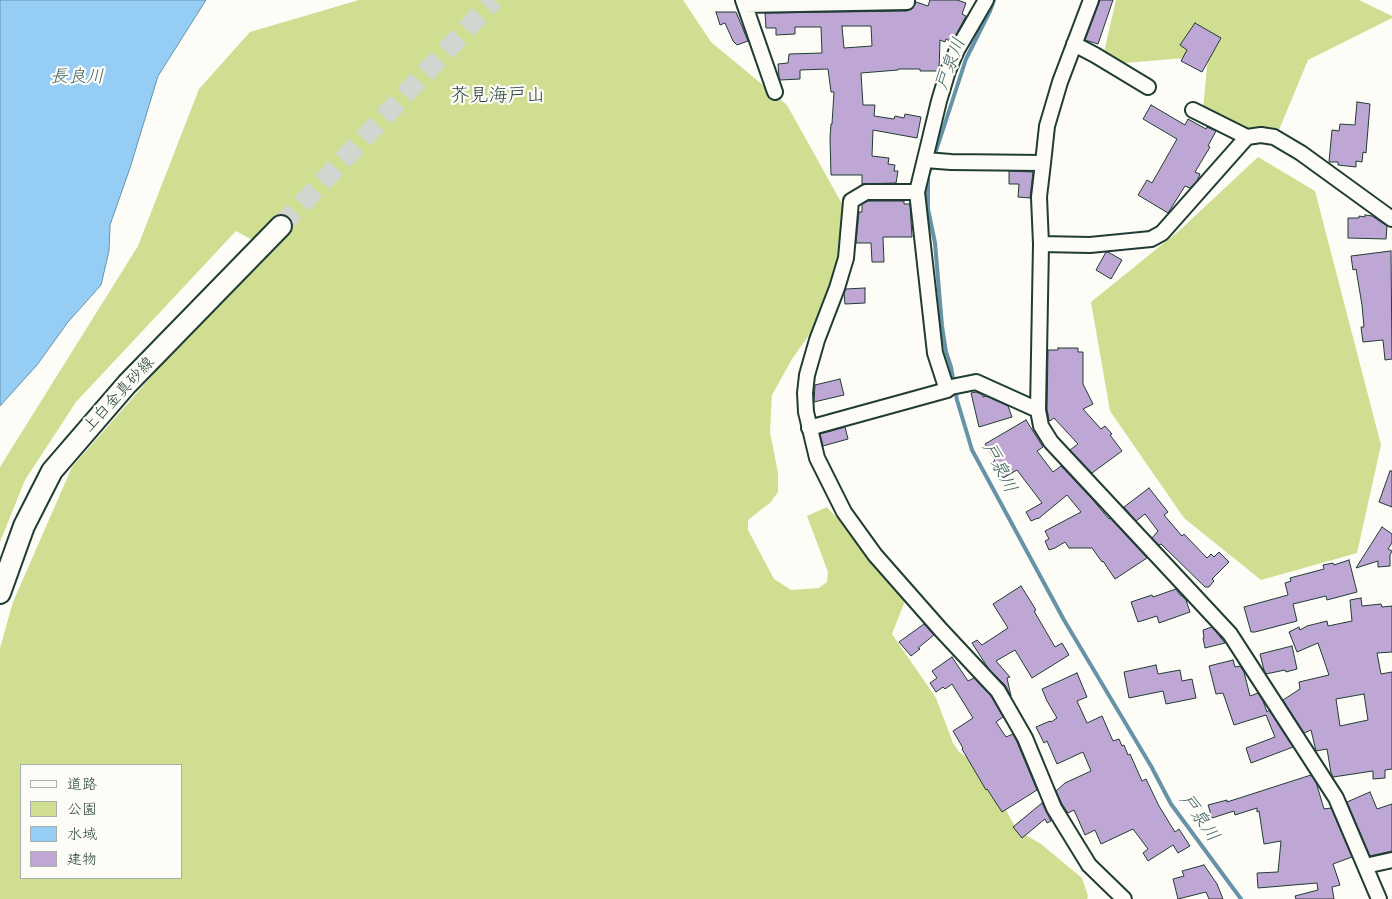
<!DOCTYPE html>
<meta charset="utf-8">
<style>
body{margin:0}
#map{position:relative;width:1392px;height:899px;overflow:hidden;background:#fdfcf7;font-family:Sriracha,"Klee One",sans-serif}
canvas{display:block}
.legend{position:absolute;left:20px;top:764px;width:162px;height:115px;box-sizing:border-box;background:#fdfcf7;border:1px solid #a4b0a9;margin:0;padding:6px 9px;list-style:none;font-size:15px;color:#1f3d34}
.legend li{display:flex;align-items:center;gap:10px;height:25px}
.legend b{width:25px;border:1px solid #a4b0a9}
</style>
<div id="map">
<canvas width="1392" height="899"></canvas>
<ul class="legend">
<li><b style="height:6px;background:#fdfcf7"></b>道路</li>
<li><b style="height:14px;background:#d0de91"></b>公園</li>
<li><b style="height:14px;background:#96cdf5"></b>水域</li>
<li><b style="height:14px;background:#bfa7d5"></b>建物</li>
</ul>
</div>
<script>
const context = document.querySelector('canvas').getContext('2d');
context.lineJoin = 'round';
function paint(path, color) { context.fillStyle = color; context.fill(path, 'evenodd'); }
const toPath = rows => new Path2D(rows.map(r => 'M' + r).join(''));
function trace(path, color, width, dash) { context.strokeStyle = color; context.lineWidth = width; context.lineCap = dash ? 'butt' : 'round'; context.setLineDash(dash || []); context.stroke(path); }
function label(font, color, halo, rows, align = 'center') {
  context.font = font + ' Sriracha,"Klee One",sans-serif'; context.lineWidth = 4.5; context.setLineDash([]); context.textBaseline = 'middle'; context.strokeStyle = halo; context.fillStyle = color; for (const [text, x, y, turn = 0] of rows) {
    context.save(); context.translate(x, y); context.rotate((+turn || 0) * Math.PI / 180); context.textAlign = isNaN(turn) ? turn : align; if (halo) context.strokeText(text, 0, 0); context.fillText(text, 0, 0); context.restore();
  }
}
const green = toPath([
 [359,0,683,0,711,42,787,105,846,211,847,259,822,317,792,359,772,395,770,432,778,473,778,492,771,502,748,520,748,530,774,579,791,590,819,588,827,582,828,572,807,516,827,507,907,596,892,634,936,698,953,743,959,752,983,769,1017,830,1041,844,1082,878,1088,896,1087,899,0,899,0,648,13,602,72,467,185,338,258,243,236,231,76,402,25,480,0,542,0,467,138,246,199,89,250,32],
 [21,765,181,765,181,878,21,878],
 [1116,0,1359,0,1392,16,1392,18,1308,60,1274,142,1203,110,1208,56,1101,65],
 [1258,157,1315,191,1381,445,1357,553,1261,580,1184,518,1110,411,1091,302,1180,230]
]);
const water = toPath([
 [0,0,206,0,158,76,130,168,110,225,109,251,101,285,68,322,37,365,0,406,0,0]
]);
const stream = toPath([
 [934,157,966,59,990,11,994,0],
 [932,164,928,176,928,209,935,243,942,326,946,352,951,367,957,400,972,450,1064,620,1151,766,1171,804,1241,899]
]);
const building = toPath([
 [930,0,957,0,966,3,962,14,966,16,952,42,946,39,945,42,940,40,939,71,920,71,920,69,898,69,898,70,861,73,863,105,875,105,874,116,894,119,895,116,904,118,905,114,921,117,917,138,873,130,872,156,889,158,888,164,895,165,894,171,898,171,896,183,862,184,862,175,831,175,830,138,831,124,832,124,834,92,831,92,828,69,800,70,800,79,780,80,779,77,778,64,788,63,789,54,822,53,821,27,795,27,795,34,776,35,776,28,766,28,765,13,907,11,912,9,916,2,928,6,930,0],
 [842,26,871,26,872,46,844,48,842,26],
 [1100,0,1113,0,1098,44,1085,40,1100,0],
 [716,12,736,12,748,41,737,45,733,41,725,23,720,25,716,12],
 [1195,23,1221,38,1202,72,1181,61,1187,50,1180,45,1195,23],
 [1357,102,1370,104,1366,153,1363,152,1362,162,1356,161,1356,167,1338,165,1338,162,1329,162,1332,130,1339,131,1340,124,1355,125,1357,102],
 [1151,105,1185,125,1188,119,1206,129,1207,127,1216,131,1208,146,1210,147,1195,172,1200,174,1197,181,1190,188,1185,186,1168,213,1138,195,1147,180,1152,183,1177,139,1143,119,1151,105],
 [1009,171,1033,172,1030,198,1018,197,1019,184,1009,184,1009,171],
 [868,201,904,201,904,204,910,204,912,237,883,237,884,262,872,262,871,243,856,243,859,212,862,212,862,204,868,201],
 [1365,215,1372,216,1387,226,1386,239,1348,238,1348,218,1359,218,1359,216,1365,217,1365,215],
 [1391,251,1392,359,1385,360,1383,340,1363,342,1361,327,1364,327,1362,305,1356,269,1353,270,1351,256,1391,251],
 [1106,252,1108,252,1122,260,1111,279,1096,270,1106,252],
 [865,288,865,303,845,304,844,293,846,289,865,288],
 [1058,348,1078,348,1078,352,1083,352,1083,384,1093,404,1083,409,1101,429,1105,426,1112,434,1110,435,1122,451,1092,473,1070,450,1078,444,1054,418,1050,421,1049,420,1047,409,1048,350,1058,350,1058,348],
 [840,379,844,395,814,402,815,385,840,379],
 [976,392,983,395,983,397,986,396,1008,406,1012,417,979,427,971,393,976,392],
 [1026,420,1043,447,1037,451,1053,472,1061,466,1092,499,1109,519,1110,518,1147,558,1115,579,1103,561,1102,562,1092,548,1069,548,1065,542,1055,548,1049,550,1045,541,1049,539,1045,531,1081,512,1067,495,1038,519,1038,518,1031,521,1026,512,1042,503,1017,470,1003,478,993,462,995,460,985,444,1026,420],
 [845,427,848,439,823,446,820,434,845,427],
 [1390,471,1392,471,1392,507,1379,502,1390,471],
 [1149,488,1168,512,1164,515,1182,536,1184,534,1207,558,1211,554,1214,557,1219,552,1229,562,1212,579,1214,581,1209,587,1205,587,1161,544,1159,545,1152,538,1158,531,1145,514,1136,521,1124,507,1149,488],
 [1382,527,1392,534,1392,543,1388,549,1392,551,1390,555,1390,566,1378,567,1378,561,1356,568,1382,527],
 [1349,560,1357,592,1327,600,1326,596,1293,604,1297,621,1255,632,1251,632,1244,607,1288,595,1285,583,1291,581,1290,578,1324,569,1323,565,1333,563,1334,565,1349,560],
 [1021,586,1036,610,1034,611,1055,647,1062,643,1069,655,1032,678,1015,650,996,661,1010,677,1007,678,1011,696,1005,685,988,668,972,643,977,640,982,645,1008,628,993,604,1021,586],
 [1176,589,1180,595,1181,595,1186,600,1190,612,1159,623,1157,616,1138,622,1131,602,1152,595,1153,597,1176,589],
 [1361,598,1362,606,1381,604,1382,607,1392,606,1392,652,1377,653,1381,674,1392,672,1392,769,1385,770,1385,778,1373,779,1373,771,1333,777,1331,773,1327,749,1316,751,1311,730,1304,733,1283,700,1300,689,1299,682,1329,675,1318,643,1297,652,1289,632,1299,627,1300,630,1307,626,1327,621,1328,626,1352,621,1350,600,1361,598],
 [1364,694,1368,720,1340,726,1336,699,1364,694],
 [924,624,934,635,918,648,920,649,911,656,899,642,924,624],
 [1212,627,1225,643,1205,648,1203,638,1204,638,1203,630,1212,627],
 [1292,646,1297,669,1286,672,1285,670,1266,674,1264,670,1260,654,1292,646],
 [952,657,968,681,974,678,991,696,1003,717,996,722,1006,737,1013,734,1017,742,1037,790,1002,812,987,789,986,790,962,749,963,748,953,731,973,718,952,684,945,689,943,687,936,692,930,683,937,678,932,671,952,657],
 [1233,660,1235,667,1240,666,1244,672,1250,696,1258,693,1263,701,1267,712,1269,710,1293,747,1251,763,1246,748,1275,737,1266,715,1234,725,1223,693,1216,694,1209,666,1233,660],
 [1156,665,1158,674,1180,670,1182,681,1192,679,1196,698,1166,704,1163,691,1129,698,1124,672,1156,665],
 [1077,673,1087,697,1077,701,1087,723,1102,716,1113,741,1119,739,1122,746,1124,745,1128,755,1130,754,1142,781,1146,779,1159,806,1175,832,1179,829,1190,846,1178,853,1173,845,1148,861,1143,853,1148,849,1133,829,1101,844,1095,830,1085,835,1074,810,1068,813,1062,804,1056,791,1065,783,1091,771,1083,752,1057,764,1047,741,1044,743,1036,727,1050,721,1051,722,1057,718,1047,701,1042,689,1077,673],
 [1311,775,1316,782,1324,809,1331,808,1352,857,1333,864,1340,885,1332,887,1334,899,1296,899,1295,896,1318,890,1317,883,1258,888,1257,873,1278,872,1281,841,1264,844,1259,811,1257,812,1257,808,1235,815,1234,811,1212,818,1208,805,1227,800,1227,802,1311,775],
 [1370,792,1377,809,1392,804,1392,851,1370,856,1347,802,1370,792],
 [1042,803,1051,821,1047,823,1045,819,1022,838,1013,827,1042,803],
 [1204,865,1217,884,1223,899,1209,899,1206,892,1178,899,1173,879,1184,876,1182,871,1204,865]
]);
const secondaryTunnel = toPath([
 [281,226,494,0]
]);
const minor = toPath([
 [743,0,775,92],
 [1091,0,1060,82,1047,126,1043,163,1039,197,1041,244,1038,410,1041,426,1051,442,1230,634,1336,798,1379,899],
 [745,5,907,2,907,0],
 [1074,44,1095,55,1148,87],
 [1193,110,1247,137,1261,135,1274,137,1301,153,1392,219],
 [925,160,951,162,1043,163],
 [917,192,866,192,851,201,846,258,837,288,817,340,807,375,805,393,806,412,817,458,844,512,875,555,941,630,998,691,1025,738,1054,808,1089,865,1124,899],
 [1041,244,1090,245,1151,239,1162,233,1247,137],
 [947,390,935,353,917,192,939,101,948,71,957,50,986,0],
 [809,428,947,390,951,387,976,382,1038,410],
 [1365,866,1392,860]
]);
const secondary = toPath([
 [0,593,24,526,52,471,127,384,281,226]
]);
const streetNames = [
 ["上白金真砂線",119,395,-47]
];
const waterNames = [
 ["戸泉川",951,64,-69],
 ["長良川",77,77],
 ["戸泉川",999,468,63],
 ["戸泉川",1199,818,55]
];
const quarterNames = [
 ["芥見海戸山",498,96]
];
paint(green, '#d0de91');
paint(water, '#96cdf5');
trace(water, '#6693a8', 1);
trace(stream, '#6693a8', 4);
paint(building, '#bfa7d5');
trace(building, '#1f3d34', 1);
trace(secondaryTunnel, '#d1d6d0', 20, [20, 10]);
trace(minor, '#1f3d34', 18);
trace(secondary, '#1f3d34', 24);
trace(minor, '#fdfcf7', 14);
trace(secondary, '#fdfcf7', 20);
label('16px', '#1f3d34', '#fdfcf7', streetNames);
label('italic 18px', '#3d6164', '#fdfcf7', waterNames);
label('19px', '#1f3d34', '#fdfcf7', quarterNames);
</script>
